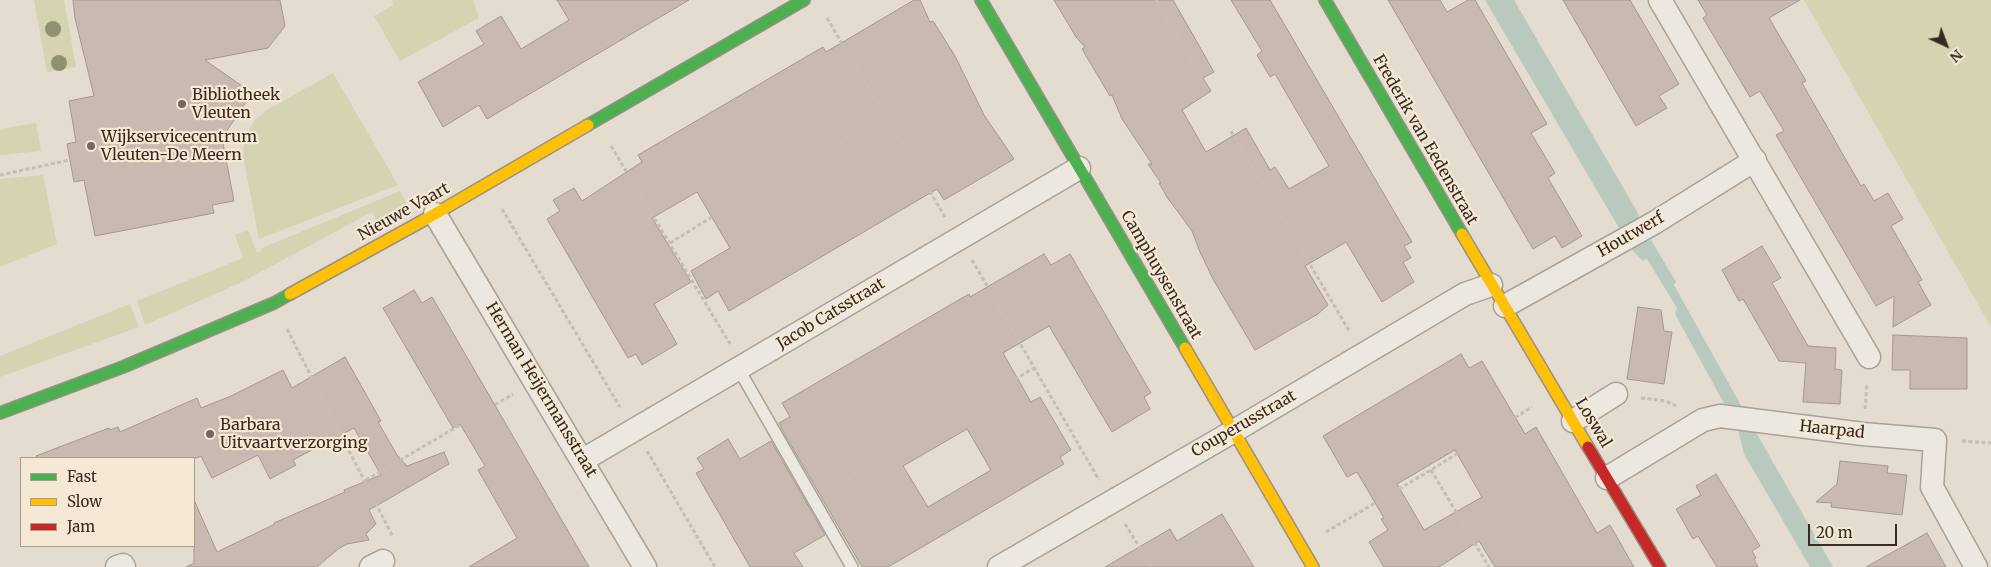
<!DOCTYPE html>
<style>
body{margin:0}
#map{position:relative;width:1991px;height:567px;overflow:hidden;background:#e4dccf;font-family:Merriweather,serif}
canvas{display:block}
.legend{position:absolute;left:20px;top:457px;width:175px;height:90px;box-sizing:border-box;background:#f5e9d6;border:1px solid #a99d8d;margin:0;padding:6px 9px;list-style:none;font-size:15px;color:#382a20}
.legend li{display:flex;align-items:center;gap:10px;height:25px}
.legend b{width:25px;border:1px solid #a99d8d}
.north{position:absolute;left:1921px;top:20px;width:50px;height:50px;-webkit-text-stroke:4px #f5e9d6;paint-order:stroke;rotate:137deg;font-size:14px;font-weight:700;line-height:20px;text-align:center;color:#382a20}
.north::after{content:'';display:block;margin:auto;width:18px;height:22px;background:#382a20;clip-path:polygon(50% 0,100% 100%,50% 72%,0 100%)}
.scale{position:absolute;left:1808px;top:524px;width:89px;height:22px;box-sizing:border-box;border:2px solid #382a20;border-top:0;padding-left:6px;font-size:15px;line-height:18px;white-space:nowrap;color:#382a20;-webkit-text-stroke:4px #f5e9d6;paint-order:stroke}
</style>
<div id="map">
<canvas width="1991" height="567"></canvas>
<ul class="legend">
<li><b style="height:6px;background:#4caf50"></b>Fast</li>
<li><b style="height:6px;background:#ffc107"></b>Slow</li>
<li><b style="height:6px;background:#c62828"></b>Jam</li>
</ul>
<div class="north">N</div>
<div class="scale">20 m</div>
</div>
<script>
const context = document.querySelector('canvas').getContext('2d');
context.lineJoin = 'round';
function paint(path, color) { context.fillStyle = color; context.fill(path, 'evenodd'); }
const toPath = rows => new Path2D(rows.map(r => 'M' + r).join(''));
function trace(path, color, width, dash) { context.strokeStyle = color; context.lineWidth = width; context.lineCap = dash ? 'butt' : 'round'; context.setLineDash(dash || []); context.stroke(path); }
function label(font, color, halo, rows, align = 'center') {
  context.font = font + ' Merriweather,serif'; context.lineWidth = 4.5; context.setLineDash([]); context.textBaseline = 'middle'; context.strokeStyle = halo; context.fillStyle = color; for (const [text, x, y, turn = 0] of rows) {
    context.save(); context.translate(x, y); context.rotate((+turn || 0) * Math.PI / 180); context.textAlign = isNaN(turn) ? turn : align; if (halo) context.strokeText(text, 0, 0); context.fillText(text, 0, 0); context.restore();
  }
}
const green = toPath([
 [34,0,64,0,76,67,47,72],
 [392,0,473,0,479,18,400,61,374,16,393,5],
 [1804,0,1991,0,1991,327],
 [333,73,398,185,259,239,243,156,244,140,254,121,267,110],
 [36,123,41,151,0,155,0,129],
 [43,175,57,244,0,267,0,179],
 [400,191,409,209,380,227,372,212,242,282,145,325,137,301,243,258,235,235,248,230,257,253,261,251,262,248],
 [130,304,139,327,0,377,0,356]
]);
const water = toPath([
 [1485,0,1514,0,1638,213,1646,242,1651,240,1676,282,1674,285,1758,436,1833,567,1810,567,1744,454,1738,429,1675,314,1677,308,1647,259,1643,261,1632,250]
]);
const building = toPath([
 [73,0,280,0,285,26,268,48,205,60,242,86,246,102,222,138,234,201,212,205,214,213,95,236,84,180,74,182,67,144,76,142,69,101,94,96,75,18,73,0],
 [557,0,689,0,487,119,479,105,443,127,418,82,484,44,476,31,501,16,521,49,569,20,557,0],
 [914,0,920,0,930,22,933,21,955,56,984,115,1014,159,944,200,937,189,729,311,718,291,706,299,691,271,730,248,697,192,652,218,691,282,654,304,677,344,642,365,636,354,628,358,547,219,560,211,553,200,574,188,582,201,642,162,638,155,823,47,826,52,914,0],
 [1054,0,1173,0,1214,72,1203,78,1211,91,1182,110,1206,152,1246,128,1270,170,1275,167,1289,189,1329,166,1275,74,1270,77,1263,65,1257,55,1262,51,1231,0,1270,0,1412,242,1404,246,1411,258,1403,262,1414,282,1382,302,1346,242,1305,266,1328,305,1318,314,1255,350,1214,281,1200,252,1192,231,1167,197,1159,183,1161,183,1148,164,1152,164,1122,119,1112,95,1110,96,1082,49,1085,47,1076,37,1054,0],
 [1388,0,1440,0,1447,12,1468,0,1475,0,1547,124,1531,133,1555,173,1548,178,1582,236,1562,248,1555,236,1533,249,1388,0],
 [1563,0,1630,0,1679,84,1659,96,1667,108,1636,126,1563,0],
 [1698,0,1800,0,1769,18,1806,81,1802,83,1861,186,1864,184,1874,201,1888,193,1903,219,1891,226,1922,280,1918,282,1931,305,1893,327,1894,296,1876,306,1776,135,1784,131,1760,91,1750,97,1703,18,1707,15,1698,0],
 [1762,246,1781,278,1772,283,1808,346,1836,348,1835,369,1842,370,1840,404,1803,402,1806,363,1779,361,1743,299,1739,301,1722,270,1762,246],
 [1044,254,1051,265,1070,254,1151,393,1144,397,1150,409,1112,432,1049,326,1003,353,1031,402,1040,397,1071,450,1060,457,1064,464,888,567,862,567,784,433,779,423,790,417,782,403,969,294,970,297,1044,254],
 [967,429,991,470,928,507,903,466,967,429],
 [414,290,422,303,432,297,589,567,469,567,517,538,478,470,485,466,460,424,453,428,383,308,414,290],
 [1638,307,1661,310,1664,331,1672,332,1664,384,1627,379,1638,307],
 [1893,335,1967,338,1967,389,1910,389,1910,370,1892,370,1893,335],
 [1461,354,1469,368,1482,361,1525,434,1536,427,1597,533,1610,525,1634,567,1495,567,1479,541,1439,567,1384,567,1369,542,1388,530,1381,519,1384,518,1357,472,1347,477,1323,436,1461,354],
 [1455,450,1482,497,1424,530,1397,484,1455,450],
 [345,357,381,421,378,422,397,455,407,466,444,452,449,464,369,510,376,524,366,534,369,540,347,544,338,549,317,567,186,567,194,563,194,500,217,552,275,524,274,523,345,492,344,490,381,475,354,428,293,460,296,465,270,479,258,455,212,478,201,456,197,458,37,458,36,456,109,428,110,430,118,427,120,432,197,398,201,408,231,396,283,370,292,388,345,357],
 [728,439,740,459,771,441,825,535,794,553,803,567,750,567,696,473,704,469,697,458,728,439],
 [1840,461,1888,466,1887,473,1907,475,1902,515,1831,507,1832,503,1816,502,1837,484,1840,461],
 [1716,474,1760,546,1752,551,1756,558,1754,559,1758,567,1717,567,1698,536,1693,539,1676,509,1701,495,1696,486,1716,474],
 [1222,514,1254,567,1105,567,1170,529,1177,541,1222,514],
 [1927,533,1946,567,1866,567,1927,533]
]);
const path = toPath([
 [1156,0,1201,77],
 [827,18,945,217],
 [1231,131,1350,332],
 [611,146,730,344],
 [795,168,885,116],
 [0,175,70,160],
 [502,209,620,407],
 [670,243,754,191],
 [972,260,1099,480],
 [287,329,393,537],
 [1641,398,1666,401,1676,406],
 [1865,409,1867,383],
 [1962,441,1991,443],
 [647,451,715,567],
 [1431,470,1489,567],
 [366,480,513,394],
 [830,488,1034,368],
 [1125,524,1152,567],
 [1326,532,1431,470,1532,407]
]);
const lane = toPath([
 [738,368,852,567]
]);
const street = toPath([
 [1660,0,1869,357],
 [435,214,645,567],
 [1505,306,1654,223,1755,160],
 [1573,421,1616,394],
 [583,460,1079,168],
 [1607,478,1703,420,1720,416,1863,434,1935,440,1932,487,1976,567],
 [117,567,123,565,124,567],
 [371,567,383,561],
 [999,567,1234,431,1465,294,1491,285]
]);
const fast = toPath([
 [981,0,1185,348],
 [1325,0,1462,234],
 [588,125,804,0],
 [0,413,123,367,274,303,290,294]
]);
const slow = toPath([
 [1462,234,1588,447],
 [290,294,435,214,588,125],
 [1185,348,1313,567]
]);
const jam = toPath([
 [1588,447,1660,567]
]);
const trees = [
 [53,29],
 [59,63]
];
const markers = [
 [182,104,5,"#74685d"],
 [91,146,5,"#74685d"],
 [210,434,5,"#74685d"]
];
const poiNames = [
 ["Bibliotheek",192,95],
 ["Vleuten",192,113],
 ["Wijkservicecentrum",101,137],
 ["Vleuten-De Meern",101,155],
 ["Barbara",220,425],
 ["Uitvaartverzorging",220,443]
];
const streetNames = [
 ["Frederik van Eedenstraat",1425,140,60],
 ["Nieuwe Vaart",404,212,-29],
 ["Houtwerf",1631,235,-30],
 ["Camphuysenstraat",1161,275,60],
 ["Jacob Catsstraat",831,314,-31],
 ["Herman Heijermansstraat",541,390,59],
 ["Loswal",1593,423,59],
 ["Couperusstraat",1244,424,-30],
 ["Haarpad",1832,430,6]
];
paint(green, '#d5d3b2');
paint(water, '#b9c9be');
paint(building, '#c8bab0');
trace(building, '#a4988e', 1);
trace(lane, '#aaa197', 14);
trace(street, '#aaa197', 25);
trace(fast, '#999188', 14);
trace(slow, '#999188', 14);
trace(jam, '#999188', 14);
trace(path, '#c5beb7', 3, [4, 2.5]);
trace(lane, '#ece8e0', 11);
trace(street, '#ece8e0', 22);
trace(fast, '#4caf50', 11);
trace(slow, '#ffc107', 11);
trace(jam, '#c62828', 11);
context.fillStyle = '#909173';
for (const [x, y] of trees) { context.beginPath(); context.arc(x, y, 8, 0, 2 * Math.PI); context.fill(); }
for (const [x, y, r, color] of markers) { const dot = new Path2D(); dot.arc(x, y, r, 0, 2 * Math.PI); context.fillStyle = color; context.fill(dot); trace(dot, '#f5e9d6', 2); }
label('16px', '#382a20', '#f5e9d6', poiNames, 'left');
label('16px', '#382a20', '#f5e9d6', streetNames);
</script>
